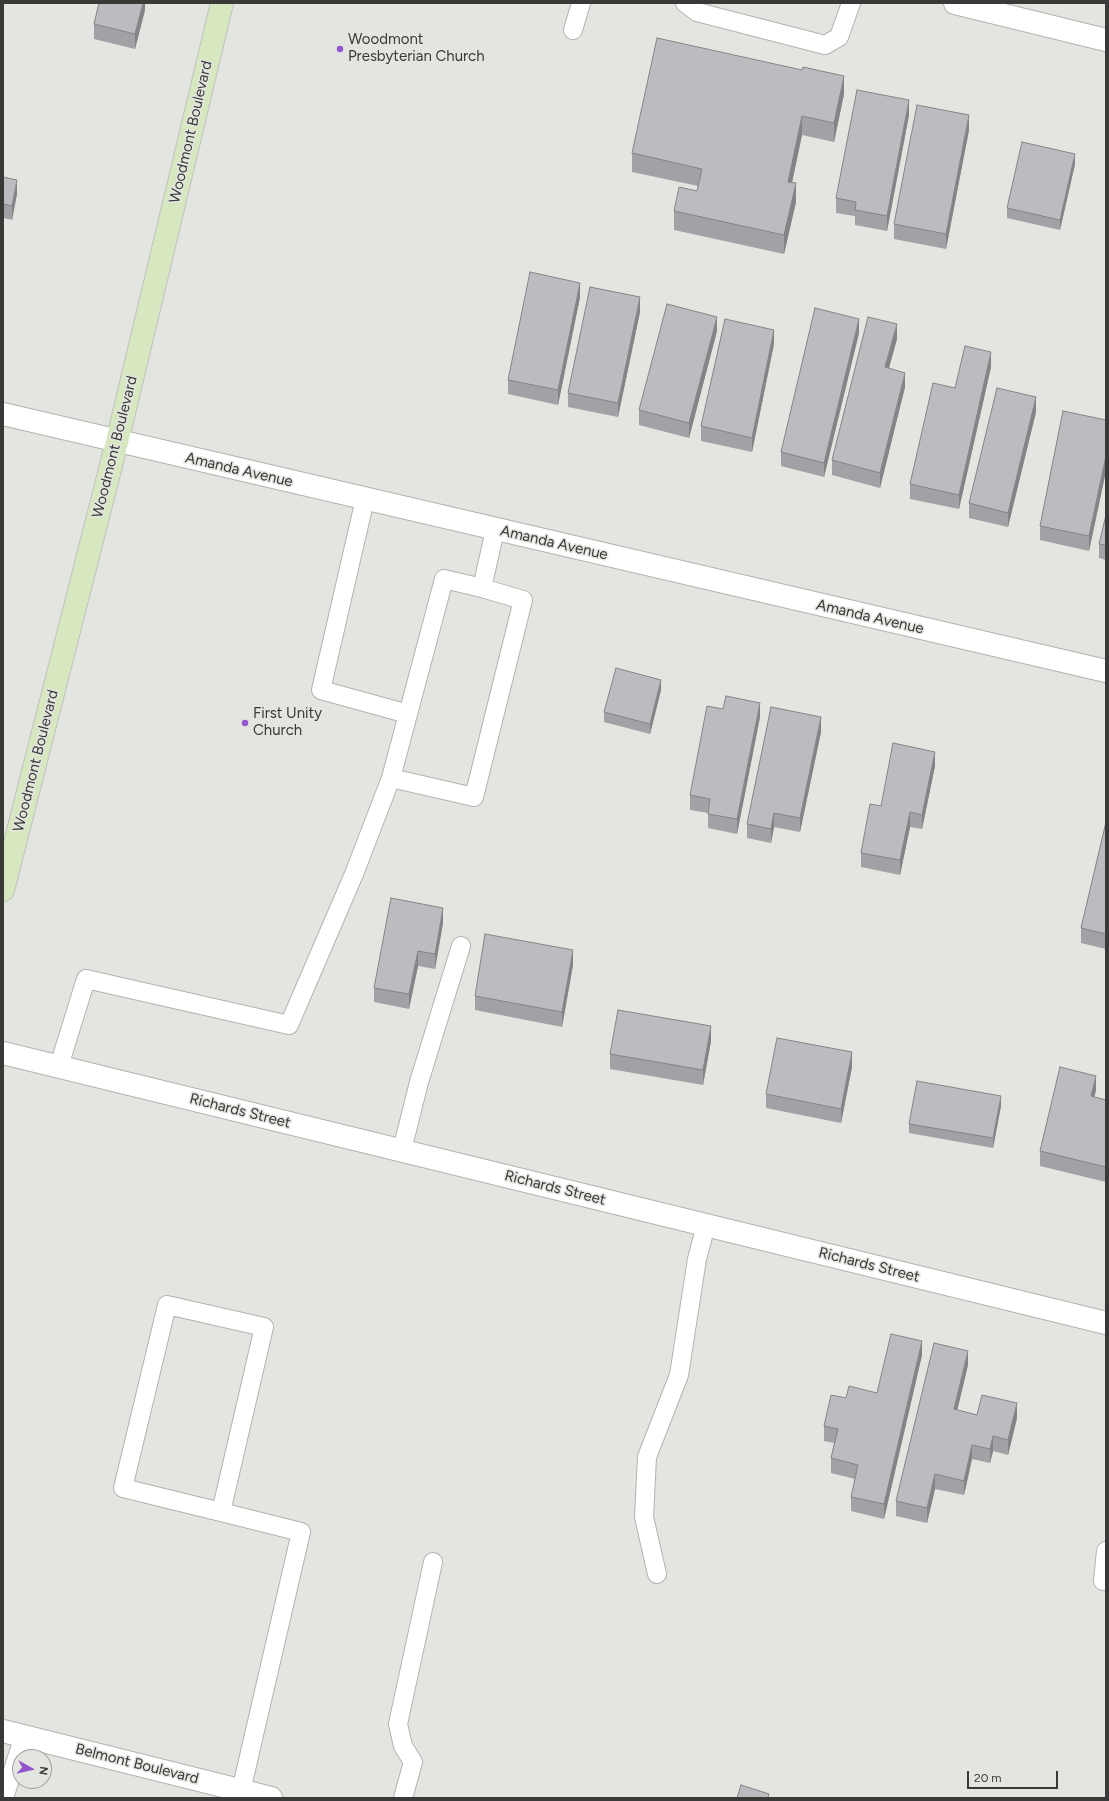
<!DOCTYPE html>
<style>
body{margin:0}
#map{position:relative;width:1109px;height:1801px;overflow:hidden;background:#e3e5e0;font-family:Figtree,sans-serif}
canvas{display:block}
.frame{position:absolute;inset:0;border:4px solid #393a38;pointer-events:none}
.north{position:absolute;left:12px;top:1749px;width:40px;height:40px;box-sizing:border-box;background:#e3e5e0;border:1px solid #9fa19d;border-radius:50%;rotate:98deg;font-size:11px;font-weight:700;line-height:16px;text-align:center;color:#393a38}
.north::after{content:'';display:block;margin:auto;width:14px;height:18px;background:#9356cc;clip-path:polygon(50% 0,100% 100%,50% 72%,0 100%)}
.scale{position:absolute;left:967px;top:1771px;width:91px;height:18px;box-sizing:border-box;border:2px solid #393a38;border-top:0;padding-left:5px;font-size:12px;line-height:14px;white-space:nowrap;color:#393a38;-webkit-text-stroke:3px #e3e5e0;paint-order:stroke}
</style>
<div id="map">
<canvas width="1109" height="1801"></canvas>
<div class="frame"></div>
<div class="north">N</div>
<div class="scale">20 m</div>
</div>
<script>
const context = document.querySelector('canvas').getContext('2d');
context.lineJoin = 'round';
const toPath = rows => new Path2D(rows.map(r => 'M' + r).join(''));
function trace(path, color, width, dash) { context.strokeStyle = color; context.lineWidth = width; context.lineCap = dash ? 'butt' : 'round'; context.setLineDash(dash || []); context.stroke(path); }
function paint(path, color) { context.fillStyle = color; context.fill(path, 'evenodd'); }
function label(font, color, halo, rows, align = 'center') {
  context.font = font + ' Figtree,sans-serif'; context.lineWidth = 3; context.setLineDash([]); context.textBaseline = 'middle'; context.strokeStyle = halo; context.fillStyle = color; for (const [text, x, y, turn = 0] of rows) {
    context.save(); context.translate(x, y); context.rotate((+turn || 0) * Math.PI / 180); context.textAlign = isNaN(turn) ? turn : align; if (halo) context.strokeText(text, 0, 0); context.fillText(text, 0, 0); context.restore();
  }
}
const lane = toPath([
 [685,3,697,12,825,45,839,37,851,3],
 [573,30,581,3],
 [365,499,321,690,408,714],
 [391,778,474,797,523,600,482,588],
 [59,1066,86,979,289,1025,354,874,391,778,444,579,482,588,495,530],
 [402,1150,419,1082,461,946],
 [221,1512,264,1327,167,1305,123,1488,221,1512,301,1532,241,1791],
 [657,1574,644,1517,647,1457,679,1375,697,1259,706,1225],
 [1103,1581,1106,1551],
 [4,1798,24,1736],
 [403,1798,413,1762,403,1746,398,1724,433,1562]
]);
const street = toPath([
 [955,3,1106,40],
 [3,414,1106,671],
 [3,1053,1106,1323]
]);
const secondary = toPath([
 [3,1731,271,1798]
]);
const primary = toPath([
 [3,890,117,442,222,3]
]);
const wall = toPath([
 [94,3,145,3,145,10,135,49,94,39,94,24,99,4],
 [844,94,834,142,802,135,792,183,796,202,784,254,674,230,674,211,697,191,698,186,632,172,632,153],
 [909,115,887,231,855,225,855,216,836,213,836,198],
 [969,130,946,249,894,239,894,224],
 [1075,164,1060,230,1007,218,1007,208],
 [3,177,17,194,12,220,4,218],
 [580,297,558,405,508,394,508,380],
 [640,312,618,417,568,407,568,393],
 [717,331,689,438,639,425,639,410],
 [859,333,824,477,781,466,781,452],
 [897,339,889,368,905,387,880,488,832,475,832,460],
 [774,344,752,452,701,441,701,426],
 [991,367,959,509,910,499,910,484,955,388],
 [1036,412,1008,527,969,518,969,503],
 [1106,420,1106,471,1089,551,1040,540,1040,526],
 [1106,515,1106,560,1099,558,1099,544],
 [661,690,650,734,604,722,604,712],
 [760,717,737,834,708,828,708,813,690,810,690,795],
 [821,732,800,832,774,827,771,843,747,838,747,824],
 [935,766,922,829,910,827,900,875,861,867,861,853,881,806],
 [1106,822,1106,949,1081,943,1081,928],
 [443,923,435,969,418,966,409,1009,374,1002,374,988],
 [573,965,562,1027,475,1010,475,996],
 [711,1041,703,1085,610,1069,610,1054],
 [852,1067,841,1123,766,1108,766,1094],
 [1096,1090,1094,1097,1106,1100,1106,1182,1040,1166,1040,1151],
 [1001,1106,993,1148,909,1133,909,1124],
 [922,1355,884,1519,851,1511,851,1497,855,1479,831,1473,831,1458,834,1443,824,1441,824,1426,846,1398,877,1393],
 [968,1365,957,1410,977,1415,1017,1418,1008,1455,993,1451,990,1463,972,1459,964,1495,935,1489,927,1523,896,1516,896,1501]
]);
const shadedWall = toPath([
 [143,3,145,3,145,10,135,49,135,34],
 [844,76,844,94,834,142,834,123],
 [909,100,909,115,887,231,887,216],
 [969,115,969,130,946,249,946,234],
 [802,116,802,135,788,201,788,182],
 [1075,154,1075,164,1060,230,1060,220],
 [17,180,17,194,12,220,12,206],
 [796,183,796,202,784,254,784,235],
 [4,204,4,218,3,223,3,208],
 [580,283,580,297,558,405,558,390],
 [640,297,640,312,618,417,618,403],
 [717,317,717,331,689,438,689,423],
 [859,319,859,333,824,477,824,463],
 [897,324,897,339,885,382,885,367],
 [774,330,774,344,752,452,752,438],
 [991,352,991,367,959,509,959,495],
 [905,373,905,387,880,488,880,473],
 [1036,397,1036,412,1008,527,1008,513],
 [1106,456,1106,471,1089,551,1089,536],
 [661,680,661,690,650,734,650,724],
 [760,703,760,717,737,834,737,819],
 [821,717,821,732,800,832,800,818],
 [935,752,935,766,922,829,922,815],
 [910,812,910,827,900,875,900,860],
 [774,813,774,827,771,843,771,829],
 [443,908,443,923,435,969,435,954],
 [573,950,573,965,562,1027,562,1012],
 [418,951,418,966,409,1009,409,994],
 [711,1026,711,1041,703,1085,703,1070],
 [852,1052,852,1067,841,1123,841,1109],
 [1096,1076,1096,1090,1091,1111,1091,1096],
 [1001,1096,1001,1106,993,1148,993,1138],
 [922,1341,922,1355,884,1519,884,1504],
 [968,1351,968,1365,954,1424,954,1409],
 [1017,1403,1017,1418,1008,1455,1008,1440],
 [993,1436,993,1451,990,1463,990,1449],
 [972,1445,972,1459,964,1495,964,1481],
 [935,1474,935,1489,927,1523,927,1508]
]);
const building = toPath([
 [99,3,143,3,135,34,94,24,99,3],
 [657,38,802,70,803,67,844,76,834,123,802,116,788,182,796,183,784,235,674,211,679,187,697,191,702,169,632,153,657,38],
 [857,90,909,100,887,216,855,210,856,202,836,198,857,90],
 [917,105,969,115,946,234,894,224,917,105],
 [1022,142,1075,154,1060,220,1007,208,1022,142],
 [3,177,17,180,12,206,4,204,3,208,3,177],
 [530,272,580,283,558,390,508,380,530,272],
 [590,287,640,297,618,403,568,393,590,287],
 [667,304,717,317,689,423,639,410,667,304],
 [815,308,859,319,824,463,781,452,815,308],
 [868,317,897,324,885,367,905,373,880,473,832,460,868,317],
 [725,319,774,330,752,438,701,426,725,319],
 [965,346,991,352,959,495,910,484,933,383,955,388,965,346],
 [997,388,1036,397,1008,513,969,503,997,388],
 [1063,411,1106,420,1106,456,1089,536,1040,526,1063,411],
 [1106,515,1106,545,1099,544,1106,515],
 [616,668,661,680,650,724,604,712,616,668],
 [726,696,760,703,737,819,708,814,710,799,690,795,707,706,723,709,726,696],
 [771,707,821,717,800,818,774,813,771,829,747,824,771,707],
 [893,743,935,752,922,815,910,812,900,860,861,853,870,804,881,806,893,743],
 [1106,822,1106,934,1081,928,1106,822],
 [391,898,443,908,435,954,418,951,409,994,374,988,391,898],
 [485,934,573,950,562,1012,475,996,485,934],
 [618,1010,711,1026,703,1070,610,1054,618,1010],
 [777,1038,852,1052,841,1109,766,1094,777,1038],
 [1060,1067,1096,1076,1091,1096,1106,1100,1106,1167,1040,1151,1060,1067],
 [917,1081,1001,1096,993,1138,909,1124,917,1081],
 [891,1334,922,1341,884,1504,851,1497,858,1465,831,1458,838,1429,824,1426,831,1395,846,1398,849,1386,877,1393,891,1334],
 [934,1343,968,1351,954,1409,977,1415,982,1395,1017,1403,1008,1440,993,1436,990,1449,972,1445,964,1481,935,1474,927,1508,896,1501,934,1343],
 [741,1785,769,1794,768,1798,737,1798,741,1785]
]);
const markers = [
 [340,49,4,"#9356cc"],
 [245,723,4,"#9356cc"]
];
const poiNames = [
 ["Woodmont",348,40],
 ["Presbyterian Church",348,57],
 ["First Unity",253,714],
 ["Church",253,731]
];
const streetNames = [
 ["Woodmont Boulevard",191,132,-77],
 ["Woodmont Boulevard",115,447,-76],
 ["Amanda Avenue",239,470,13],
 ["Amanda Avenue",554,543,13],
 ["Amanda Avenue",870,617,13],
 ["Woodmont Boulevard",36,761,-76],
 ["Richards Street",240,1111,14],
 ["Richards Street",555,1188,14],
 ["Richards Street",869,1265,14],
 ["Belmont Boulevard",137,1764,14]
];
trace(lane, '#b2b4af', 20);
trace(street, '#b2b4af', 24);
trace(secondary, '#b2b4af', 24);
trace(primary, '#c0c0bf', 24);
trace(lane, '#fff', 18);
trace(street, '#fff', 22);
trace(secondary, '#fff', 22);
trace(primary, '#d7e8c1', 22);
paint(wall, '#a3a1a5');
paint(shadedWall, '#858386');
paint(building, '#bebbc0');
trace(building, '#858386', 1);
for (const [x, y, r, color] of markers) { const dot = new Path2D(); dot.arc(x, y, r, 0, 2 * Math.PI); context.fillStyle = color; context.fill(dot); trace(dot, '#e3e5e0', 1.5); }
label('15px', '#393a38', '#e3e5e0', poiNames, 'left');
label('15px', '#393a38', '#e3e5e0', streetNames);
</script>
